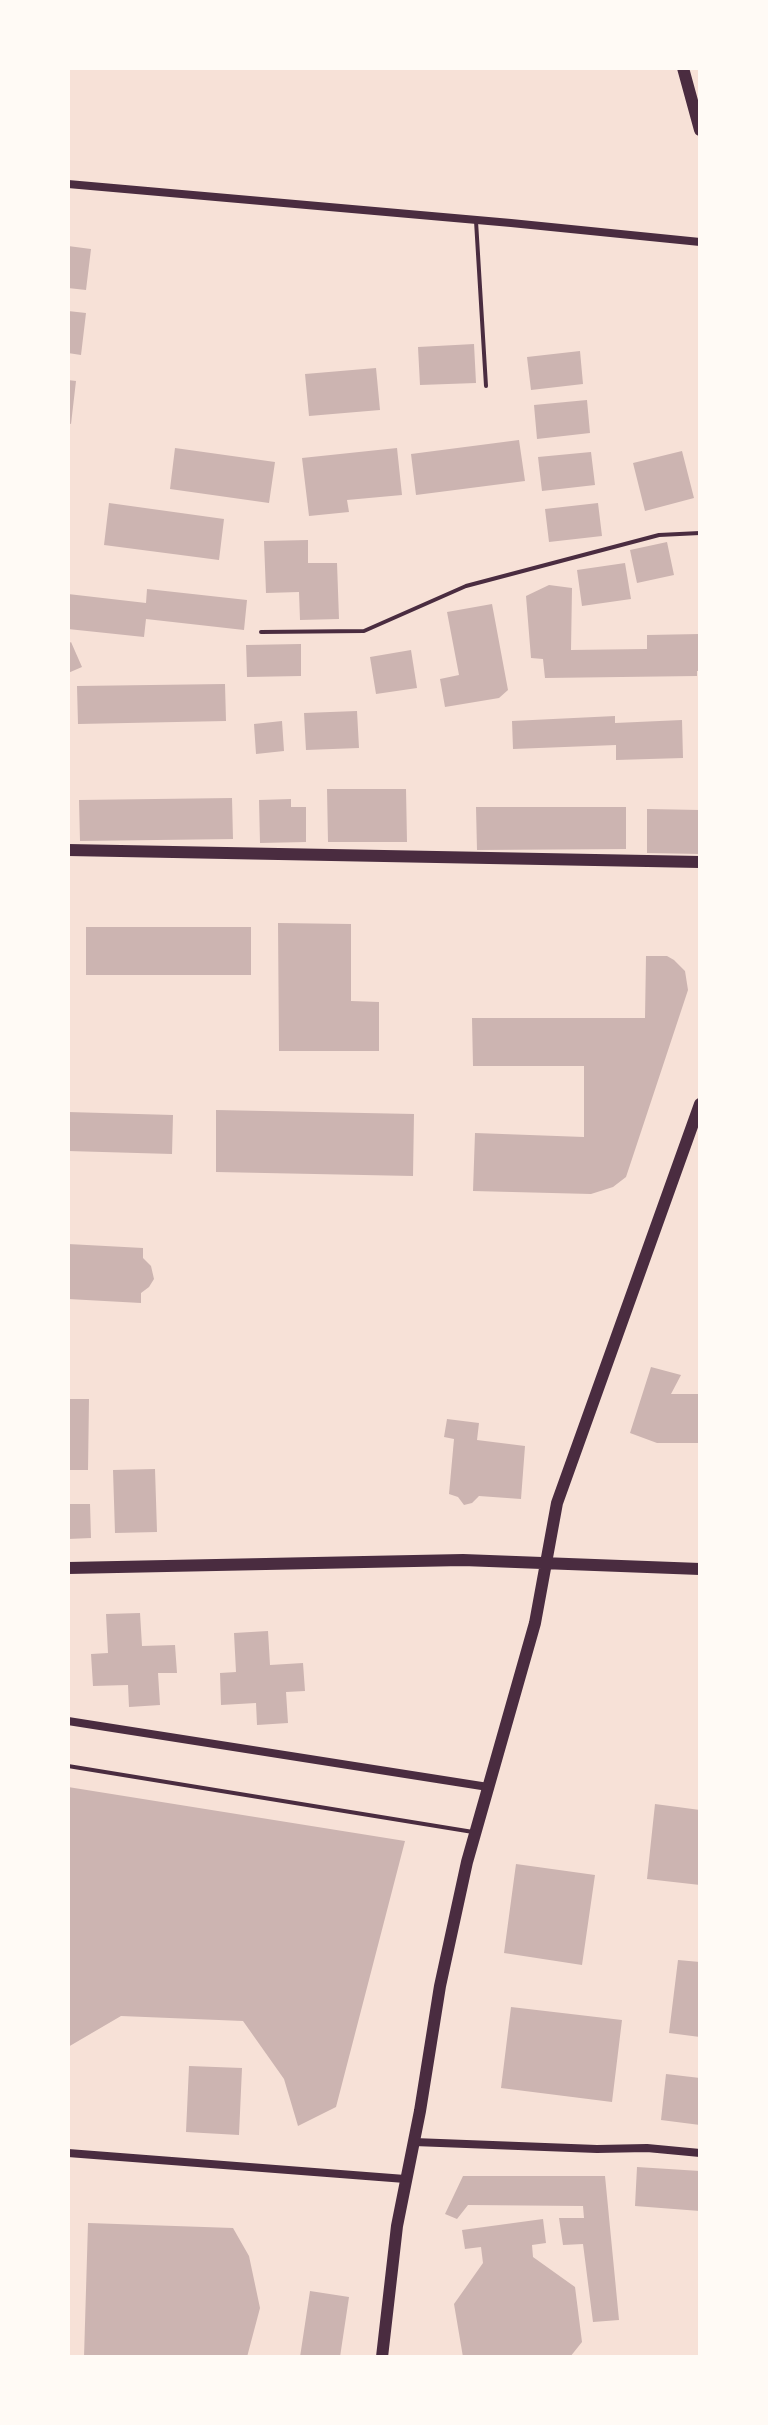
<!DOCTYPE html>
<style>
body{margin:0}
#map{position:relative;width:768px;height:2425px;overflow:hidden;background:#f7e1d7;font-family:"Nunito Sans",sans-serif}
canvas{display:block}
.frame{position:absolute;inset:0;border:70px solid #fffaf5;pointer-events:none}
</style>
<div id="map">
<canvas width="768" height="2425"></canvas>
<div class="frame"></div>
</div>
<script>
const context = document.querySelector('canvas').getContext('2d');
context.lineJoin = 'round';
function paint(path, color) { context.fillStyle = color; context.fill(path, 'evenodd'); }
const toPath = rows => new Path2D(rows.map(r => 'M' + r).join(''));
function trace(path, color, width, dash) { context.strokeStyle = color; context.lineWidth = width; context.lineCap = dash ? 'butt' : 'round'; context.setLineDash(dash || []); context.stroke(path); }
const building = toPath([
 [68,246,91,249,86,290,68,288],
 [68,311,86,313,81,355,68,353],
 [474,344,476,383,420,385,418,347],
 [580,351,583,384,531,390,527,357],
 [376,368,380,410,309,416,305,374],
 [68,380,76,381,71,424,68,423],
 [587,400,590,433,537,439,534,405],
 [519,440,525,481,416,495,411,454],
 [175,448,275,462,269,503,170,489],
 [397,448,402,495,347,500,349,512,309,516,302,458],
 [682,451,694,498,645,511,633,463],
 [591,452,595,485,542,491,538,457],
 [109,503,224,519,219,560,104,545],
 [598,503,602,536,549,542,545,509],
 [308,540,308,563,337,563,339,619,300,620,299,592,266,593,264,541],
 [667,542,674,575,637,583,630,550],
 [625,563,631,599,582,606,577,570],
 [549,585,572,588,571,650,647,649,647,635,700,634,700,671,697,671,697,676,545,678,543,659,531,658,526,596],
 [147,589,247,600,244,630,146,619,144,637,68,629,68,594,146,603],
 [492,604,508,690,499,698,445,707,440,679,459,675,447,612],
 [71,642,82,667,68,673,68,644],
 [301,644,301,676,247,677,246,645],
 [411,650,417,688,376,694,370,657],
 [225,684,226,721,78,724,77,686],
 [357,711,359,748,306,750,304,713],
 [615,716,615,723,682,720,683,758,616,760,616,745,513,749,512,721],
 [282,721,284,751,256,754,254,724],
 [327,789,406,789,407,842,328,842],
 [232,798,233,839,80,841,79,800],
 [291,799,291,807,306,807,306,842,260,843,259,800],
 [476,807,626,807,626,849,477,850],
 [647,809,700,810,700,854,647,853],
 [278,923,351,924,351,1001,379,1002,379,1051,279,1051],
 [86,927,251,927,251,975,86,975],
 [646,956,667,956,674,960,685,971,688,990,626,1177,613,1187,591,1194,473,1191,475,1133,584,1137,584,1066,473,1066,472,1018,645,1018],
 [216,1110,414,1114,413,1176,216,1172],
 [68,1112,173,1115,172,1154,68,1151],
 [68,1244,143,1248,143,1258,151,1266,154,1279,149,1287,141,1293,141,1303,68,1299],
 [651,1367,681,1375,671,1394,700,1394,700,1443,657,1443,630,1433],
 [68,1399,89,1399,88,1470,68,1470],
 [447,1419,479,1423,477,1440,525,1446,521,1499,479,1496,472,1503,464,1505,458,1497,449,1494,454,1439,444,1437],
 [155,1469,157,1532,115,1533,113,1470],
 [68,1504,90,1504,91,1538,68,1539],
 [140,1613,142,1646,175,1645,177,1673,158,1673,160,1705,129,1707,128,1685,93,1686,91,1654,108,1653,106,1614],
 [268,1631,270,1665,303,1663,305,1691,286,1692,288,1723,257,1725,256,1703,221,1705,220,1673,236,1672,234,1633],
 [68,1787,405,1841,336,2107,298,2126,284,2079,243,2021,121,2016,68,2047],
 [655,1804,700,1810,700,1885,647,1879],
 [516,1864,595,1875,582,1965,504,1953],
 [678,1960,700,1962,700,2037,669,2033],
 [511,2007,622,2020,612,2102,501,2088],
 [189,2066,242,2068,239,2135,186,2132],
 [666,2074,700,2078,700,2125,661,2120],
 [637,2167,700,2171,700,2211,635,2206],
 [463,2176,605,2176,619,2320,593,2322,583,2244,563,2245,559,2218,584,2218,583,2206,468,2205,457,2219,445,2214],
 [543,2219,546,2243,532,2245,533,2257,575,2287,582,2342,570,2357,463,2357,454,2304,483,2263,481,2247,465,2249,462,2230],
 [88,2223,233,2228,249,2256,260,2308,247,2357,84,2357],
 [310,2291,349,2297,340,2357,300,2357]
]);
const service = toPath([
 [476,221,486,386],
 [261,632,364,631,466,586,659,535,700,533],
 [68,1766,473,1832]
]);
const minor = toPath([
 [68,184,511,223,700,242],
 [68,1721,488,1787],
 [414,2142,597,2149,647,2148,700,2153],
 [68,2153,405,2179]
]);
const secondary = toPath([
 [683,68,700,130],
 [68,850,700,862],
 [68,1568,463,1560,700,1569],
 [382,2357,397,2226,420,2111,440,1986,467,1862,535,1623,557,1503,700,1104]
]);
paint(building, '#ccb4b1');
trace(service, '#4a2c40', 4);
trace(minor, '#4a2c40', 8);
trace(secondary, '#4a2c40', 12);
</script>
